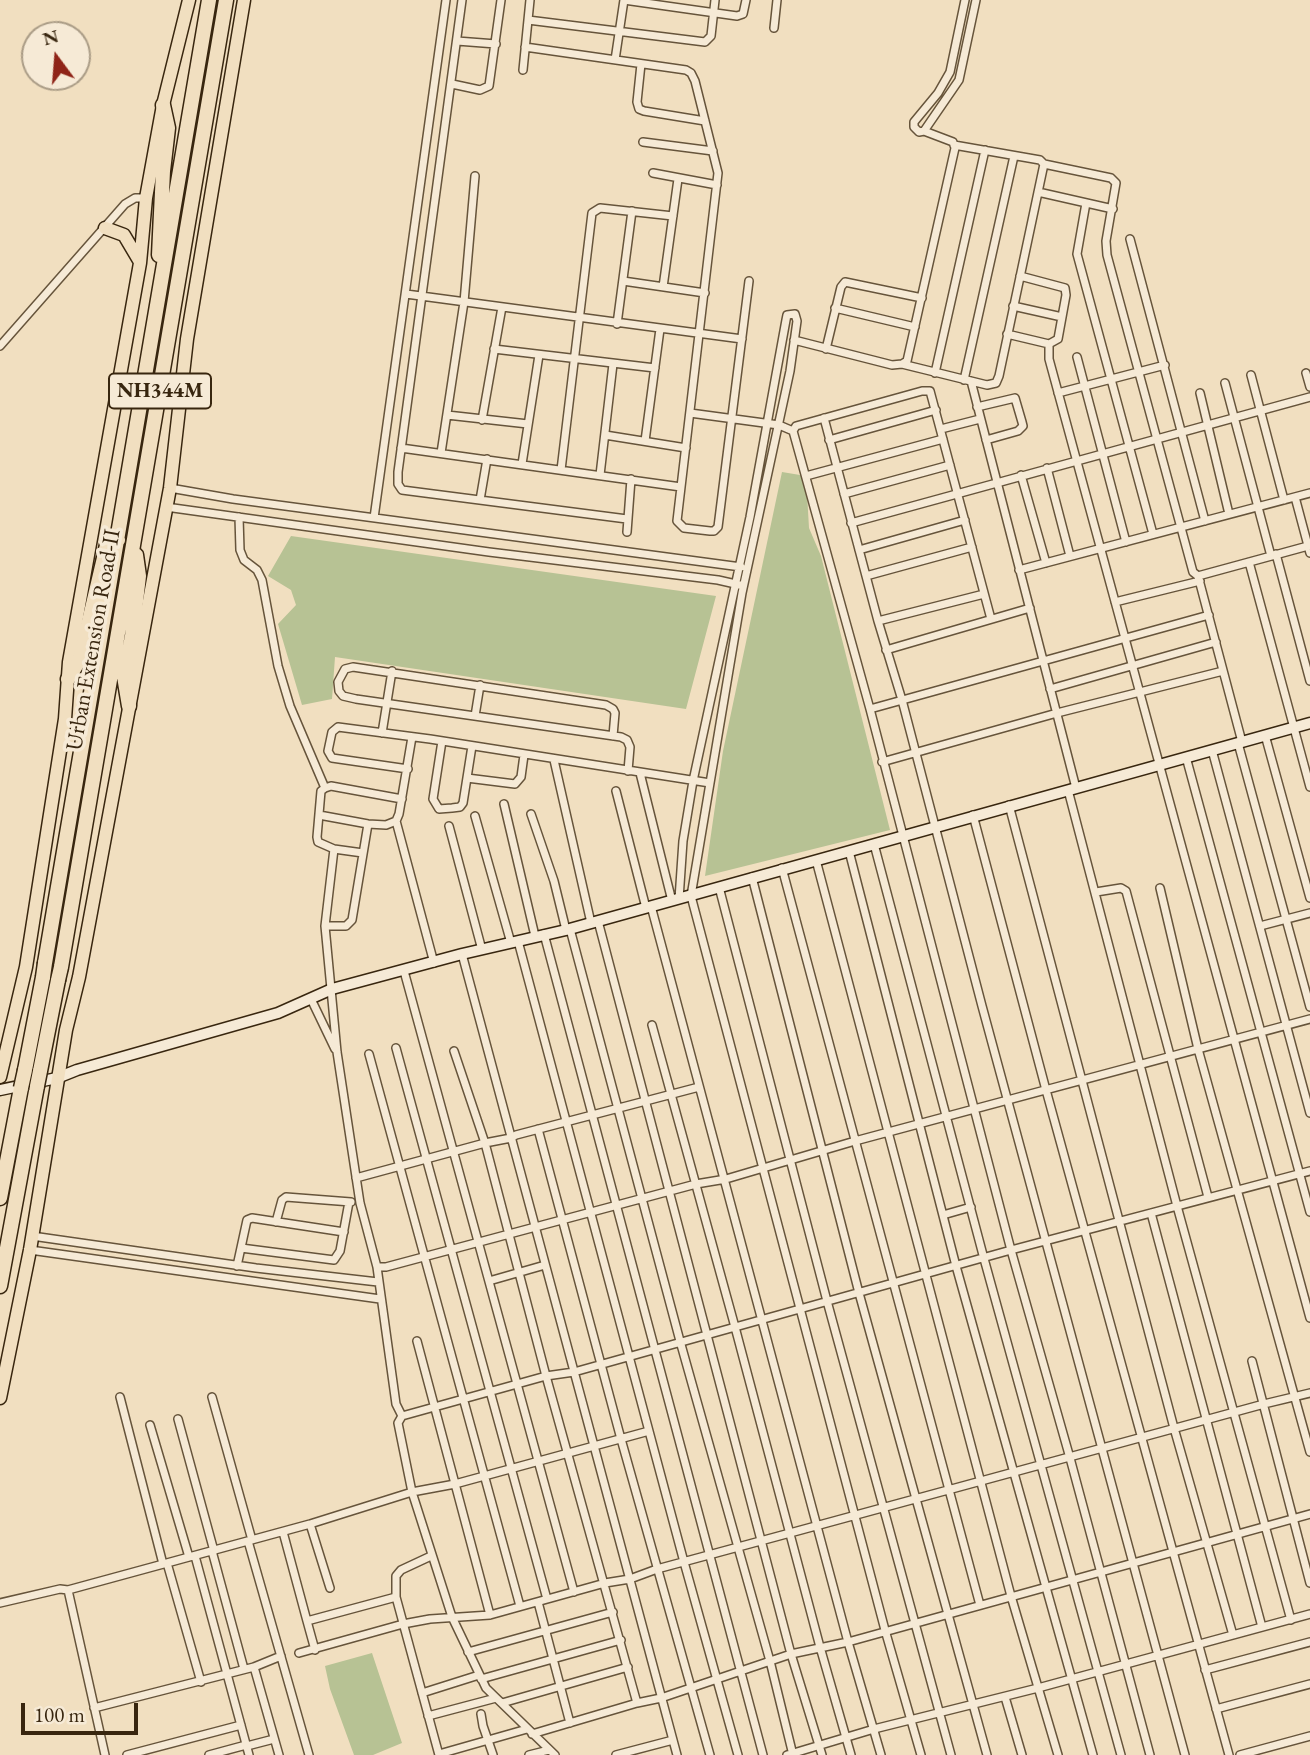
<!DOCTYPE html>
<style>
body{margin:0}
#map{position:relative;width:1310px;height:1755px;overflow:hidden;background:#f1dfc0;font-family:"EB Garamond",serif}
canvas{display:block}
.north{position:absolute;left:21px;top:21px;width:70px;height:70px;box-sizing:border-box;background:#f6ead6;border:2px solid #aa9c86;border-radius:50%;rotate:344deg;font-size:19px;font-weight:700;line-height:28px;text-align:center;color:#38260f}
.north::after{content:'';display:block;margin:auto;width:24px;height:32px;background:#8f2418;clip-path:polygon(50% 0,100% 100%,50% 72%,0 100%)}
.scale{position:absolute;left:21px;top:1703px;width:117px;height:32px;box-sizing:border-box;border:4px solid #38260f;border-top:0;padding-left:9px;font-size:21px;line-height:24px;white-space:nowrap;color:#38260f;-webkit-text-stroke:5px #f6ead6;paint-order:stroke}
</style>
<div id="map">
<canvas width="1310" height="1755"></canvas>
<div class="north">N</div>
<div class="scale">100 m</div>
</div>
<script>
const context = document.querySelector('canvas').getContext('2d');
context.lineJoin = 'round';
function paint(path, color) { context.fillStyle = color; context.fill(path, 'evenodd'); }
const toPath = rows => new Path2D(rows.map(r => 'M' + r).join(''));
function trace(path, color, width, dash) { context.strokeStyle = color; context.lineWidth = width; context.lineCap = dash ? 'butt' : 'round'; context.setLineDash(dash || []); context.stroke(path); }
function label(font, color, halo, rows, align = 'center') {
  context.font = font + ' "EB Garamond",serif'; context.lineWidth = 7; context.setLineDash([]); context.textBaseline = 'middle'; context.strokeStyle = halo; context.fillStyle = color; for (const [text, x, y, turn = 0] of rows) {
    context.save(); context.translate(x, y); context.rotate((+turn || 0) * Math.PI / 180); context.textAlign = isNaN(turn) ? turn : align; if (halo) context.strokeText(text, 0, 0); context.fillText(text, 0, 0); context.restore();
  }
}
const green = toPath([
 [782,472,806,476,809,528,821,556,890,830,705,876,723,751],
 [291,536,716,596,686,709,335,657,332,699,302,705,278,624,296,605,291,590,268,576],
 [372,1653,402,1743,373,1755,354,1755,330,1689,325,1666]
]);
const street = toPath([
 [462,0,398,472,398,484,402,490,627,519],
 [624,0,737,16,743,14,746,0],
 [965,0,950,72,938,93,914,122,914,127,919,132,924,131,959,80,976,0],
 [528,20,705,42,711,36,715,0],
 [774,28,777,0],
 [457,41,496,44],
 [525,47,686,70,691,73,695,81,718,173,677,521,684,528,710,531,714,531,718,527,749,281],
 [615,60,624,0],
 [641,64,637,102,639,109,644,111,705,121],
 [523,70,530,0],
 [452,84,480,90,489,86,501,0],
 [643,142,713,151],
 [1044,164,1111,178,1116,183,1106,241,1107,255,1193,572,1198,576,1308,546],
 [653,173,717,185],
 [1038,192,1113,209],
 [1086,203,1077,254,1153,534],
 [1130,239,1205,521],
 [623,281,705,293],
 [663,287,678,179],
 [406,294,742,339],
 [1013,306,1062,317],
 [835,308,915,327],
 [617,324,632,211],
 [1007,334,1049,344,1058,339,1066,295,1065,288,1020,276],
 [794,340,892,365,902,364,907,361,955,148,953,142,924,131],
 [1049,344,1049,359,1310,1318],
 [0,346,125,204,135,198,146,198],
 [494,349,655,368],
 [826,349,841,287,845,282,922,298],
 [1077,357,1126,542],
 [902,364,987,385,996,383,999,376,1044,164,1040,160,954,145],
 [935,373,985,150],
 [1306,373,1310,387],
 [1251,375,1284,500],
 [964,380,1014,156],
 [971,381,1076,788],
 [1225,383,1271,556],
 [1058,393,1165,365],
 [1200,393,1229,514],
 [977,407,1015,398,1022,422,1023,426,1018,431,986,440],
 [690,413,779,425,793,431],
 [447,415,528,424],
 [824,418,878,621,902,700,982,1006,1185,1755],
 [482,420,502,307],
 [941,429,980,419],
 [605,435,686,448],
 [829,440,936,410],
 [645,441,660,329],
 [401,448,681,487],
 [441,453,464,302,475,176],
 [522,464,539,355],
 [1047,468,1070,556],
 [561,470,592,213,600,208,673,216],
 [600,475,613,364],
 [1021,475,1046,563],
 [806,476,943,439],
 [170,488,233,499,741,567],
 [844,494,950,465],
 [1295,497,1310,553],
 [480,500,487,459],
 [166,507,489,552,718,580,740,585],
 [239,517,240,550,244,560,257,570,262,580,278,666,290,706,325,788],
 [374,518,446,0],
 [851,523,1310,397],
 [627,532,631,479],
 [859,550,965,520],
 [1276,554,1310,681],
 [1249,562,1310,787],
 [1019,570,1310,493],
 [866,576,972,547],
 [1198,576,1242,742],
 [1115,602,1200,581],
 [991,619,930,391,922,391,796,426,793,431,870,709,1011,1250,1070,1458,1150,1755],
 [878,621,984,594],
 [886,650,1030,608],
 [1050,689,1216,642],
 [870,709,1209,615],
 [475,716,480,685],
 [382,733,392,671],
 [1265,735,1310,898],
 [613,736,615,713,613,709,606,705,353,667,345,669,338,682,339,691,343,696,356,699,621,737,627,740,630,747,628,771],
 [442,741,433,799,439,809,452,808,460,807,463,803,472,746],
 [1238,743,1310,1007],
 [1212,750,1310,1113],
 [1186,757,1310,1212],
 [554,760,591,923],
 [882,762,1057,713,1223,671],
 [408,769,332,758,328,751,332,732,338,727,430,739,710,783],
 [640,773,672,901],
 [467,778,515,784,521,777,524,755],
 [1068,790,1177,1206,1291,1620],
 [616,791,646,908],
 [504,804,535,936],
 [1009,805,1174,1428,1233,1635],
 [531,814,554,881,566,930],
 [319,815,368,824,386,825,396,821,399,814,412,737],
 [973,815,1046,1090,1229,1755],
 [475,816,511,943],
 [396,821,434,963],
 [368,824,352,920,346,926,325,926,337,1052,360,1203,377,1267,386,1267,696,1184,726,1179,855,1141,1310,1019],
 [449,826,482,950],
 [874,844,983,1255,1121,1755],
 [849,851,956,1266,1093,1755],
 [363,853,334,849,318,842,317,837,321,791,325,788,331,786,402,799],
 [816,860,1011,1596,1058,1755],
 [782,868,980,1605],
 [752,877,859,1293,987,1755],
 [719,887,827,1301,951,1755],
 [1160,888,1198,1049,1310,1452],
 [1096,892,1121,888,1126,891,1208,1197],
 [679,899,683,841,693,781,750,517,786,320,787,315,795,314,797,321,790,371,742,593,691,896,885,1630,921,1755],
 [651,906,848,1642,881,1755],
 [598,921,791,1654,822,1755],
 [325,926,334,849],
 [1260,926,1310,913],
 [570,929,680,1341,770,1661,793,1755],
 [544,934,763,1755],
 [518,941,684,1562,738,1755],
 [462,954,677,1755],
 [404,971,574,1592],
 [311,999,335,1049],
 [652,1025,735,1327,820,1647,851,1755],
 [396,1048,547,1599],
 [454,1051,485,1143,546,1376,637,1703],
 [369,1054,520,1606],
 [538,1129,621,1439,710,1755],
 [356,1178,485,1143,511,1138,516,1135,699,1087],
 [1151,1213,1262,1627],
 [943,1215,971,1207],
 [276,1222,282,1200,286,1197,351,1202],
 [32,1236,256,1268,378,1282],
 [241,1248,334,1260,340,1251,349,1202],
 [30,1250,380,1299],
 [237,1266,247,1220,252,1218,344,1232],
 [377,1267,396,1404,402,1416],
 [489,1281,545,1265],
 [417,1341,490,1615],
 [1252,1361,1310,1583],
 [120,1397,163,1564],
 [212,1397,252,1540],
 [178,1419,214,1551],
 [150,1425,189,1557],
 [310,1524,330,1588],
 [283,1532,307,1621,396,1597,439,1755],
 [248,1541,309,1755],
 [212,1551,244,1669],
 [195,1556,249,1755],
 [167,1563,201,1682],
 [68,1590,105,1755],
 [396,1597,396,1576,401,1570,431,1556],
 [538,1602,570,1723],
 [0,1603,60,1589,68,1590,310,1524,412,1492,455,1484,649,1431],
 [307,1621,315,1650],
 [468,1652,613,1612],
 [299,1653,403,1624,430,1619,490,1615,605,1583,630,1579,657,1569,790,1533,1264,1404,1310,1393],
 [254,1667,279,1755],
 [1205,1670,1310,1642],
 [481,1679,621,1640],
 [422,1693,479,1675],
 [1005,1697,1022,1755],
 [502,1703,628,1667],
 [94,1708,254,1667,281,1656],
 [1216,1709,1310,1684],
 [481,1714,483,1726,493,1755],
 [428,1716,496,1698],
 [532,1734,637,1703,661,1698,791,1654,848,1642,1310,1514],
 [247,1746,274,1739],
 [439,1754,527,1729],
 [127,1755,241,1725],
 [209,1755,246,1745],
 [529,1755,549,1750],
 [555,1755,486,1688,452,1617,412,1492,398,1423,402,1416,546,1376,574,1372,1011,1250,1310,1171],
 [616,1755,673,1740],
 [787,1755,874,1729,1038,1688,1310,1614],
 [1240,1755,1310,1736]
]);
const secondary = toPath([
 [0,1090,57,1078,77,1070,278,1013,332,989,462,954,566,930,1310,723]
]);
const primary = toPath([
 [105,228,124,235,140,262],
 [0,1077,26,967,65,719,69,662,140,263,146,198,163,105,189,0],
 [0,1398,30,1250,66,1030,79,977,170,488,187,339,244,0]
]);
const highway = toPath([
 [159,255,163,171,168,128,163,105],
 [68,679,80,659,107,545,118,540],
 [129,706,124,676,132,636,139,576,136,555],
 [45,963,209,0],
 [61,967,226,0],
 [25,1070,43,977],
 [40,1071,58,980],
 [0,1198,21,1088],
 [0,1286,37,1086]
]);
const highwayBridge = toPath([
 [43,977,45,963],
 [58,980,61,967],
 [37,1086,40,1071],
 [21,1088,25,1070]
]);
const shields = [
 [160,391,102]
];
const shieldNames = [
 ["NH344M",160,391]
];
const streetNames = [
 ["Urban Extension Road-II",94,640,-80]
];
paint(green, '#b7c294');
trace(street, '#66543b', 10);
trace(secondary, '#38260f', 13);
trace(primary, '#38260f', 15);
trace(highway, '#38260f', 17);
trace(street, '#f6ead6', 7);
trace(secondary, '#f6ead6', 10);
trace(primary, '#f1dfc0', 12);
trace(highway, '#f1dfc0', 14);
trace(highwayBridge, '#38260f', 17, []);
trace(highwayBridge, '#f1dfc0', 14);
for (const [x, y, w] of shields) { const box = new Path2D(); box.roundRect(x - w / 2, y - 17.5, w, 35, 5); context.fillStyle = '#f6ead6'; context.fill(box); trace(box, '#38260f', 2); }
label('bold 21px', '#38260f', null, shieldNames);
label('23px', '#38260f', '#f6ead6', streetNames);
</script>
